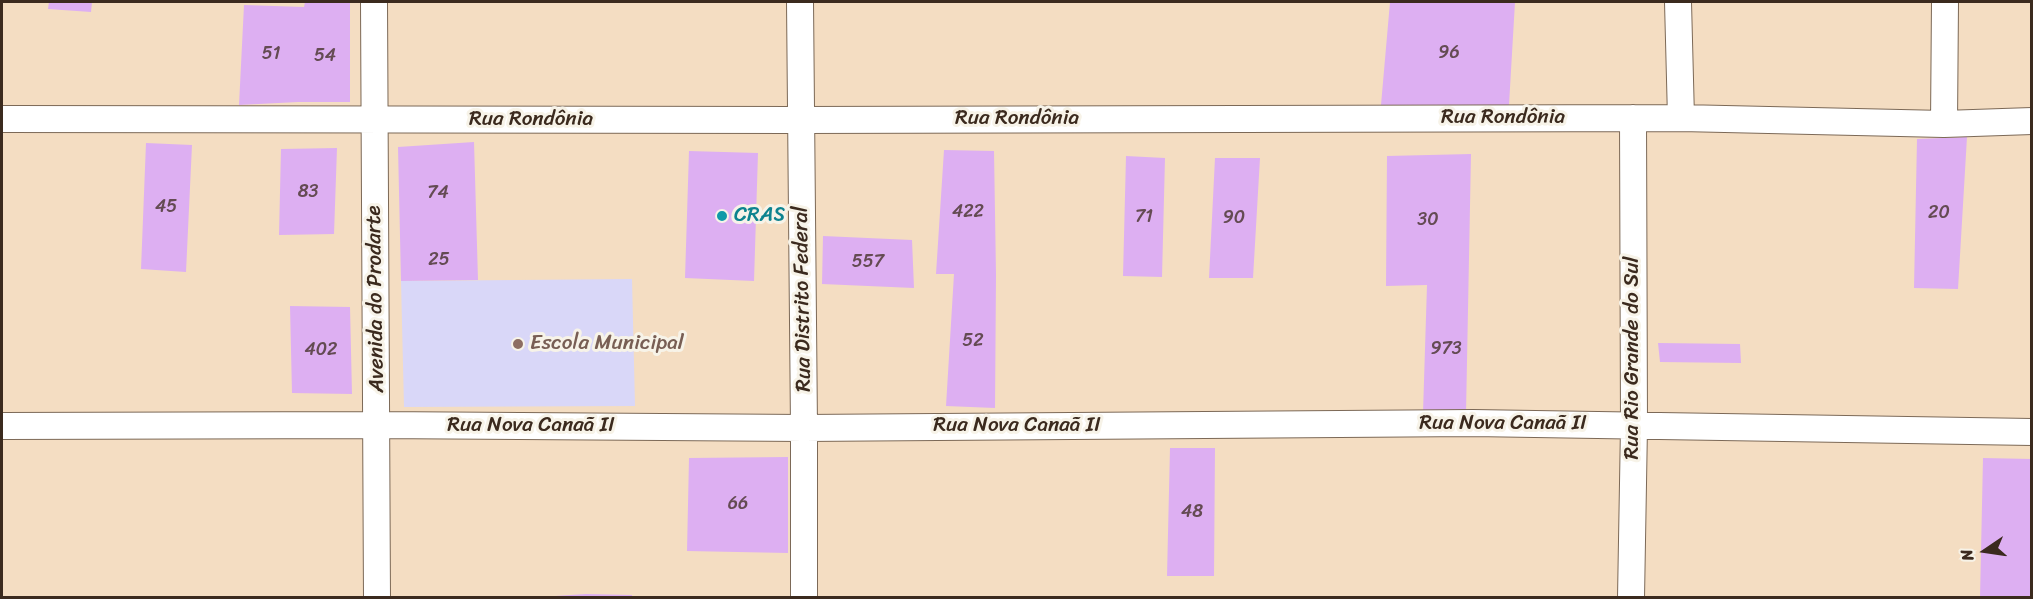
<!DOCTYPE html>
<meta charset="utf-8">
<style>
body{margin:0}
#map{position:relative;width:2033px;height:599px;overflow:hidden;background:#f4ddc2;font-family:Sriracha,sans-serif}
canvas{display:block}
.frame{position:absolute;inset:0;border:3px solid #3b2a1e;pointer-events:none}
.north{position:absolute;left:1955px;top:521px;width:60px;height:60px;-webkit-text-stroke:4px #f7f3e8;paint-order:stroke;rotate:257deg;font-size:16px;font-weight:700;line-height:24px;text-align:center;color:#3b2a1e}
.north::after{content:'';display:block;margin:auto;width:21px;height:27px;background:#3b2a1e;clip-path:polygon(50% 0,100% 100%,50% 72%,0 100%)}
</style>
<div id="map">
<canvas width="2033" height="599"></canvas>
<div class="frame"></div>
<div class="north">N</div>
</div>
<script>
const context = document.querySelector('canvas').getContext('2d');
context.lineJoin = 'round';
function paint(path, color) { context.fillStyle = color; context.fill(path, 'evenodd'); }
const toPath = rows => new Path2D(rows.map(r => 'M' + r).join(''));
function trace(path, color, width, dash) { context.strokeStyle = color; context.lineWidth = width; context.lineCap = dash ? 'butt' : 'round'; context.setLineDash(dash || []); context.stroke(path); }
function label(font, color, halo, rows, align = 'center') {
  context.font = font + ' Sriracha,sans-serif'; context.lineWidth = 6; context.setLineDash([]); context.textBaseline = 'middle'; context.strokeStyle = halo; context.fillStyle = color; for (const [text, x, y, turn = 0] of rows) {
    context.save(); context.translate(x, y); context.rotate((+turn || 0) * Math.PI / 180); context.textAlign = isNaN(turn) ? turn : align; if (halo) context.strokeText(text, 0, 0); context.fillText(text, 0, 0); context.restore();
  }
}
const built = toPath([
 [632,279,635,406,404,407,401,281]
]);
const building = toPath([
 [49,2,92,2,91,12,48,9],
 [305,2,350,2,350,102,298,102,239,105,244,5,304,7],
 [1390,2,1515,2,1509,105,1381,105],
 [1967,137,1958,289,1914,288,1917,139],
 [474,142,478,280,401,281,398,147],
 [146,143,192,145,186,272,141,269],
 [337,148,334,234,279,235,281,149],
 [944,150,994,151,996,275,995,408,946,406,954,274,936,274],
 [689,151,758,153,754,281,685,278],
 [1471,154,1466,413,1423,413,1427,285,1386,286,1387,156],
 [1126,156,1165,158,1162,277,1123,276],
 [1215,158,1260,158,1253,278,1209,278],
 [823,236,912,240,914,288,822,284],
 [290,306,350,307,352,394,292,393],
 [1658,343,1740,344,1741,363,1660,362],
 [1170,448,1215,448,1214,576,1167,576],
 [788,457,788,553,687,551,689,458],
 [1983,458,2032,459,2032,598,1980,598],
 [586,594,632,595,632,598,555,598,555,596]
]);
const street = toPath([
 [374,2,377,598],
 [800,2,804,428,804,598],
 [1678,2,1681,118],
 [2,119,800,120,1681,118,1944,124,2032,121],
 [1944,124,1945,2],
 [2,426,378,425,804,428,1473,423,2032,432],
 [1631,598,1634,426,1633,118]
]);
const markers = [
 [722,216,6,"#0f9aa8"],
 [518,344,6,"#8d6e63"]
];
const numberNames = [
 ["96",1449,53],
 ["51",271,54],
 ["54",325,56],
 ["83",308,192],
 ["74",438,193],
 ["45",166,207],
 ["422",968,212],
 ["20",1939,213],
 ["71",1144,217],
 ["90",1234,218],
 ["30",1428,220],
 ["25",439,260],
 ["557",868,262],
 ["52",973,341],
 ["973",1446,349],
 ["402",321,350],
 ["66",738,504],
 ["48",1192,512]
];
const streetNames = [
 ["Rua Rondônia",1503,118],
 ["Rua Rondônia",1017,119],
 ["Rua Rondônia",531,120],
 ["Avenida do Prodarte",376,299,-91],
 ["Rua Distrito Federal",803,299,-91],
 ["Rua Rio Grande do Sul",1633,358,-90],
 ["Rua Nova Canaã II",1503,424],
 ["Rua Nova Canaã II",531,426],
 ["Rua Nova Canaã II",1017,426]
];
const cultureNames = [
 ["CRAS",734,216]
];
const educationNames = [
 ["Escola Municipal",530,344]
];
paint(built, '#d9d7f8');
paint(building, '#ddaff2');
trace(street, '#7c6957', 28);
trace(street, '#fff', 26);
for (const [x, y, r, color] of markers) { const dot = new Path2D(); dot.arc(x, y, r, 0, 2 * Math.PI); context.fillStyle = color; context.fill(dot); trace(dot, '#f7f3e8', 2); }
label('18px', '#644b53', null, numberNames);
label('21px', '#3b2a1e', '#f7f3e8', streetNames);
label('21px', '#0d838f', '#f7f3e8', cultureNames, 'left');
label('21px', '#785e54', '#f7f3e8', educationNames, 'left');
</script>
